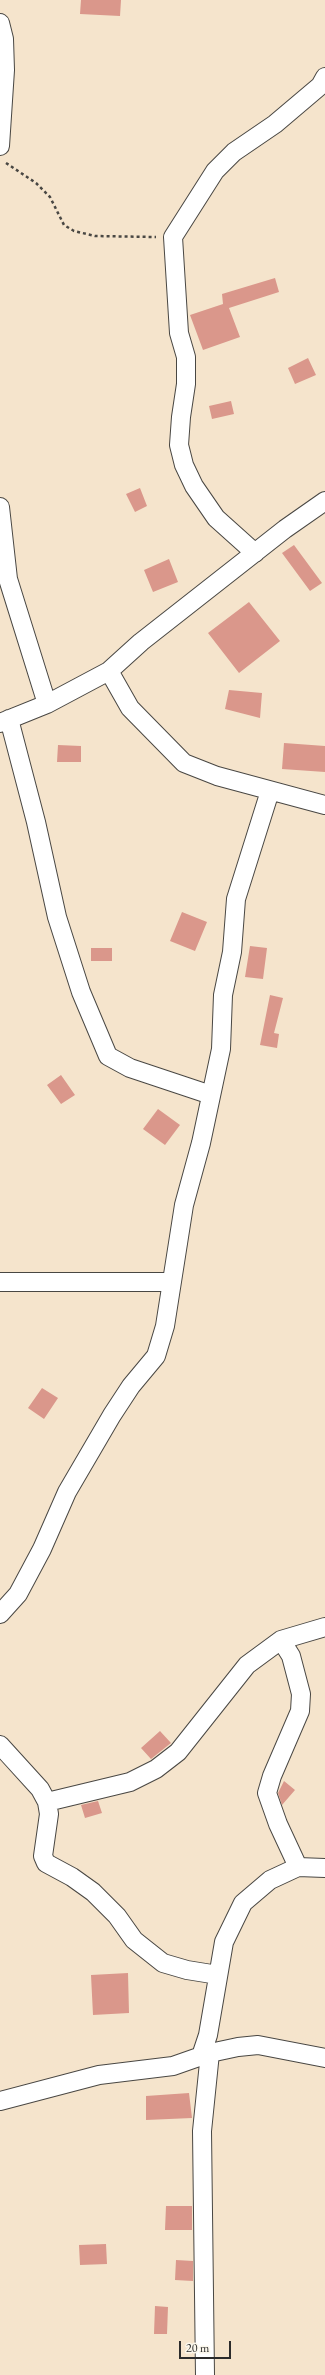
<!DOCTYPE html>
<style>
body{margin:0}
#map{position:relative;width:325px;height:2375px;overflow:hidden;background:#f5e4cc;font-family:"EB Garamond",serif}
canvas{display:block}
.scale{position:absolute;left:179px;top:2341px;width:52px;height:18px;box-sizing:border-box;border:2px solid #2b2b2b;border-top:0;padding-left:5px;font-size:12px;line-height:14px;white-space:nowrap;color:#2b2b2b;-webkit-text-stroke:3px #fbf7ec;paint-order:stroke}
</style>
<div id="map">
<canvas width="325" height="2375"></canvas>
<div class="scale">20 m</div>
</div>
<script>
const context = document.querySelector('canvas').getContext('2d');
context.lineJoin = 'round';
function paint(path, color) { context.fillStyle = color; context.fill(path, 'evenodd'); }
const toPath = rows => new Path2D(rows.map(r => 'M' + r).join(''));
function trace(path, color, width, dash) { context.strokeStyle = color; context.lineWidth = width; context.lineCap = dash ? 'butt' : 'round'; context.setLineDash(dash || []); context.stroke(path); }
const building = toPath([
 [81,0,121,0,120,16,80,14],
 [275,278,279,292,229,308,240,337,203,350,190,315,223,304,222,294],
 [308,358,316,375,295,384,288,368],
 [231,401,234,414,212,419,209,406],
 [140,488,147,506,135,512,126,494],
 [294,545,322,583,310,591,282,553],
 [169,559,178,582,153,592,144,570],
 [249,602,280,641,239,673,208,633],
 [229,690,262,693,260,718,225,709],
 [284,743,325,746,325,772,282,769],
 [58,745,81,746,81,762,57,762],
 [182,912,207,922,195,951,170,941],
 [250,946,267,948,263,979,245,977],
 [91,948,112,948,112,961,91,961],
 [270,995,283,998,274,1033,279,1034,277,1048,260,1045],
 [61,1075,75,1095,61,1104,47,1085],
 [158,1109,180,1125,165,1145,143,1129],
 [42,1388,58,1398,44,1419,28,1408],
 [160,1731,171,1743,151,1759,141,1748],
 [284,1781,295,1790,282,1805,278,1793],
 [98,1801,102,1813,85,1818,81,1805],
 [128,1973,129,2013,93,2015,91,1975],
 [189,2093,192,2118,146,2120,146,2096],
 [166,2206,192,2206,192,2230,165,2230],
 [106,2244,107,2264,80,2265,79,2245],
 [176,2260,193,2261,193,2281,175,2280],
 [155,2306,168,2307,167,2334,154,2334]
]);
const path = toPath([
 [6,163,36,183,50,197,64,225,74,231,95,236,156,237]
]);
const street = toPath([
 [0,23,4,39,5,70,0,146],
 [0,507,8,579,47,704],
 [255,553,216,518,194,486,184,465,179,445,181,417,186,384,186,357,179,333,173,237,215,171,234,152,275,124,320,86,325,77],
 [109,671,130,708,184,763,217,776,325,805],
 [9,719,36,822,57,917,81,992,108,1056,130,1068,211,1095],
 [0,723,47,704,109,671,141,642,285,529,325,501],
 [0,1282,172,1282],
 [0,1614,18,1594,42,1549,67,1492,112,1415,131,1386,156,1356,165,1326,184,1205,201,1143,221,1049,223,995,232,952,236,899,270,791],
 [281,1640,291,1656,301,1694,300,1711,272,1776,267,1793,278,1824,298,1867],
 [0,1745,40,1789,47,1802,49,1814,43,1856,46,1863,72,1877,93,1892,117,1916,134,1940,163,1963,187,1970,218,1975],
 [47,1802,130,1782,156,1769,178,1752,247,1665,281,1640,325,1627],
 [201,2056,208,2035,224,1942,243,1903,270,1880,298,1867,325,1868],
 [0,2101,99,2075,173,2066,210,2053,238,2047,258,2045,325,2058],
 [205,2375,202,2131,210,2053]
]);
paint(building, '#da978b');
trace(street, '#494743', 20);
trace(path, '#494743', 2.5, [3, 3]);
trace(street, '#fff', 18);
</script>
